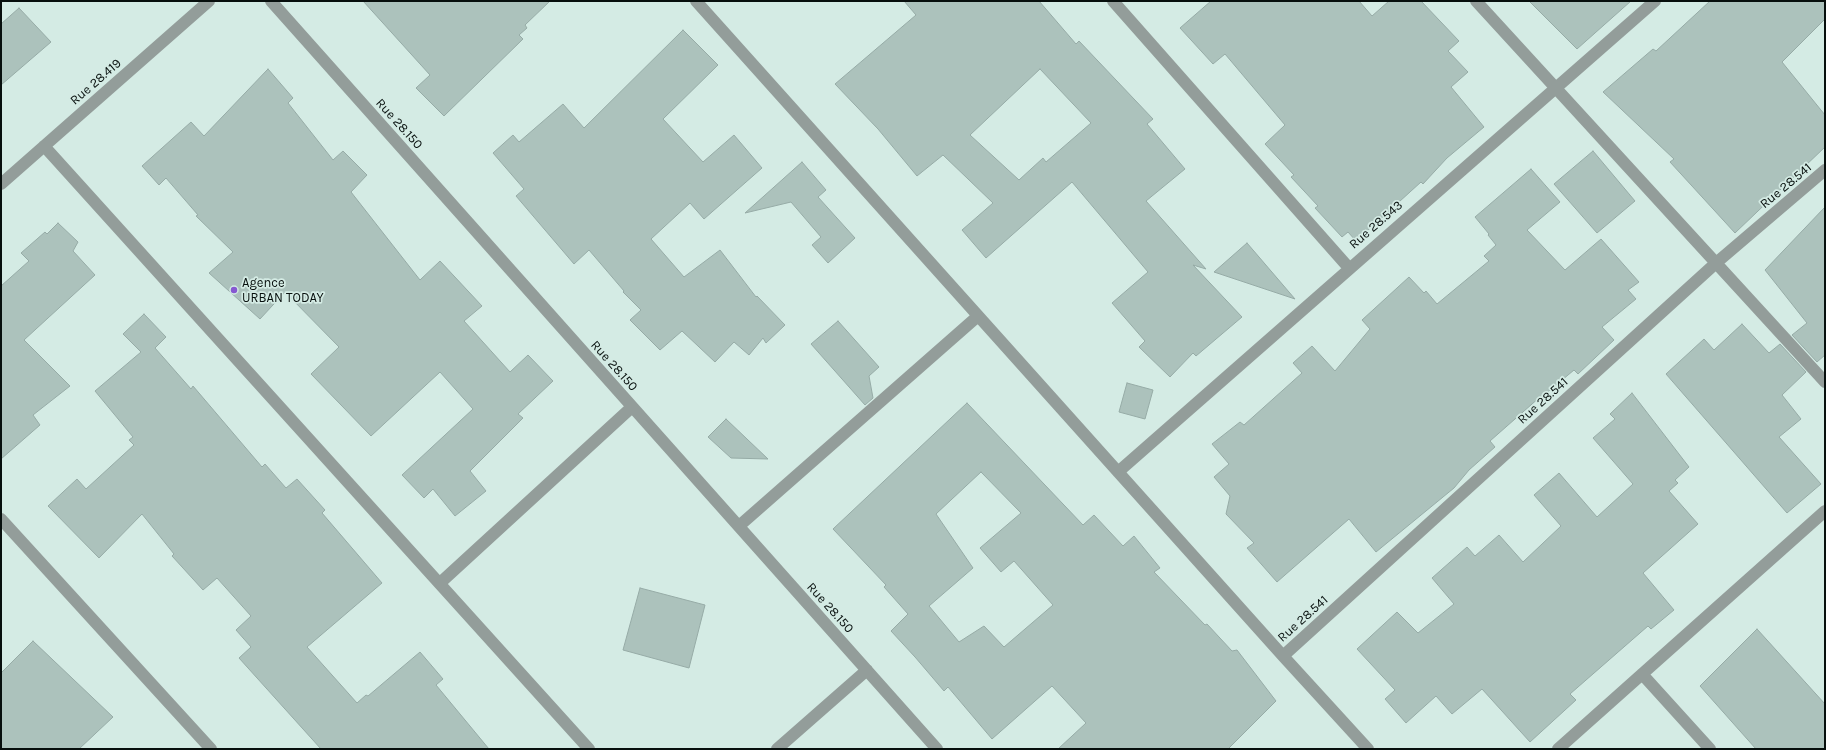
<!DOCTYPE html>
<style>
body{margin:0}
#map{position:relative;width:1826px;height:750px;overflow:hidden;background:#d4ebe4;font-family:Karla,sans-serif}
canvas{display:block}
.frame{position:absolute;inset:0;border:2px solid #070f0d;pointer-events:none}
</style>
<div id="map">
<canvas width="1826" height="750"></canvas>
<div class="frame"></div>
</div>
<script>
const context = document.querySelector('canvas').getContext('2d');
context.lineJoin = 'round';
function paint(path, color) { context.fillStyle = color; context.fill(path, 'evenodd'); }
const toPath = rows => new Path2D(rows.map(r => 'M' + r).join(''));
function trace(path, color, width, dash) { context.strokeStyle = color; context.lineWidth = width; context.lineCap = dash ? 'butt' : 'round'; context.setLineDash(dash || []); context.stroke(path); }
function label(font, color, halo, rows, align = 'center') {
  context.font = font + ' Karla,sans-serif'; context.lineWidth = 3.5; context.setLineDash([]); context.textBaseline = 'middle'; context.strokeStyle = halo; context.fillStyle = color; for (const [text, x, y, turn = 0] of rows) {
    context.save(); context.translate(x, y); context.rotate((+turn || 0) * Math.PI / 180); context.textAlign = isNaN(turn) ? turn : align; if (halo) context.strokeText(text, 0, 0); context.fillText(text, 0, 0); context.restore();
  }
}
const building = toPath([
 [363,1,550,1,525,25,527,28,519,35,523,39,444,116,416,88,430,75,363,1],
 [904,1,1039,1,1076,44,1079,41,1153,119,1147,124,1185,169,1146,201,1206,269,1193,265,1242,317,1196,356,1193,353,1170,377,1139,347,1145,341,1112,303,1148,272,1072,182,986,258,962,230,993,203,943,155,917,176,878,129,835,84,916,15,904,1],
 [1040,69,1091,123,1046,162,1043,158,1019,180,970,135,1040,69],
 [1211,1,1359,1,1372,16,1389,1,1421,1,1459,41,1448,51,1468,72,1451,87,1484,127,1447,158,1423,184,1421,182,1356,241,1348,232,1342,237,1315,208,1318,206,1291,177,1294,175,1265,144,1285,125,1225,54,1213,64,1180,28,1211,1],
 [1529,1,1631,1,1577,49,1529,1],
 [1710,1,1825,1,1825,19,1782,62,1825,115,1825,147,1735,233,1670,162,1674,159,1603,92,1653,49,1656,51,1710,1],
 [19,8,51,42,1,85,1,24,19,8],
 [683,30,718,65,663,119,703,162,734,135,762,168,704,219,690,203,651,239,684,277,720,250,756,297,757,296,785,325,766,343,763,338,749,355,734,342,715,362,682,331,660,350,630,320,641,310,623,292,624,291,589,250,574,264,516,196,524,189,493,153,513,135,519,142,563,104,584,128,683,30],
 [268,69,293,98,288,103,333,160,343,151,367,175,351,192,420,280,440,261,482,306,464,321,510,372,528,355,553,381,518,414,523,418,470,471,486,491,455,516,433,489,424,498,402,475,473,409,440,372,371,436,311,374,339,347,285,292,260,319,209,273,233,252,196,216,198,215,166,178,159,185,142,166,191,122,204,136,268,69],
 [1593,151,1635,201,1597,233,1554,184,1593,151],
 [802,162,826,190,818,197,855,238,828,263,812,245,821,237,791,202,745,213,802,162],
 [1531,169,1560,202,1527,230,1565,270,1601,239,1639,282,1628,290,1636,299,1602,327,1614,340,1578,374,1574,370,1543,396,1540,397,1490,441,1495,447,1469,470,1454,488,1376,552,1349,519,1277,582,1247,548,1254,543,1226,514,1230,496,1214,477,1229,464,1212,444,1240,422,1244,425,1302,373,1293,363,1312,346,1335,371,1370,329,1362,320,1409,277,1424,293,1426,291,1437,304,1489,261,1484,256,1496,245,1488,235,1489,234,1475,217,1531,169],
 [1825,207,1825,355,1817,362,1792,335,1807,323,1765,270,1825,207],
 [58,223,78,242,73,251,95,275,24,340,70,386,33,415,40,425,1,459,1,286,29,261,21,253,45,232,47,234,58,223],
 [1247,243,1295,299,1214,272,1247,243],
 [144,314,166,337,155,348,191,389,193,386,262,467,265,464,286,488,297,479,325,510,322,513,382,583,307,647,357,703,366,695,368,696,420,652,443,679,436,685,489,749,321,749,239,658,251,647,236,630,251,616,217,578,203,590,172,556,174,554,142,514,99,558,48,506,77,479,86,489,134,445,129,440,133,437,95,391,141,352,123,334,144,314],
 [838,321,879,367,869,376,873,398,865,405,811,344,838,321],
 [1742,324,1769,353,1780,344,1806,372,1782,395,1801,419,1779,437,1821,484,1787,513,1666,374,1704,339,1714,350,1742,324],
 [1127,383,1153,390,1145,419,1119,412,1127,383],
 [1632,393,1689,467,1675,480,1678,483,1669,491,1698,524,1643,573,1674,610,1651,629,1648,626,1570,694,1576,700,1530,742,1482,689,1452,714,1436,696,1406,723,1385,699,1395,690,1357,649,1397,612,1418,633,1454,604,1432,578,1467,547,1475,556,1499,535,1523,562,1561,526,1534,495,1559,473,1597,517,1633,484,1593,438,1615,419,1610,414,1632,393],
 [967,403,1083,525,1094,515,1123,546,1134,536,1160,568,1154,572,1205,625,1207,624,1232,651,1237,650,1276,701,1228,749,1058,749,1086,723,1052,686,992,739,948,687,944,691,915,657,891,631,908,614,884,587,886,585,833,529,967,403],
 [981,472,1021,513,980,548,1001,572,1014,561,1053,605,1004,647,984,626,959,642,929,606,973,568,936,514,981,472],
 [726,419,768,459,731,458,708,437,726,419],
 [640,588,705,605,689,668,623,650,640,588],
 [1757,629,1825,704,1825,749,1756,749,1700,686,1757,629],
 [33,641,113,717,79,749,1,749,1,673,33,641]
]);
const street = toPath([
 [271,1,937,749],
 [696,1,1283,656,1368,749],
 [1113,1,1349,268],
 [1476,1,1825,382],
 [44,146,589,749],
 [1,184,209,1],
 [1118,472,1655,1],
 [1,519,211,749],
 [739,526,978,316],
 [440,583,632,407],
 [1283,656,1716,263,1825,170],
 [1642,674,1710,749],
 [777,749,867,670],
 [1558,749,1825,511]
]);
const markers = [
 [234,290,4,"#8658d1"]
];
const streetNames = [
 ["Rue 28.419",96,82,-41],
 ["Rue 28.150",399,124,48],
 ["Rue 28.541",1786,186,-40],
 ["Rue 28.543",1376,225,-41],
 ["Rue 28.150",614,366,48],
 ["Rue 28.541",1543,401,-42],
 ["Rue 28.150",830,608,48],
 ["Rue 28.541",1303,619,-42]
];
const poiNames = [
 ["Agence",242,283],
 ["URBAN TODAY",242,298]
];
paint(building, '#acc2bc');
trace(building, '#96aba6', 1);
trace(street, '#939d9a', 12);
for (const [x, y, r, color] of markers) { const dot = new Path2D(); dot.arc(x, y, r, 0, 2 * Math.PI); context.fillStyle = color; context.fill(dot); trace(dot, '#d4ebe4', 1.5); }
label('13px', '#070f0d', '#d4ebe4', streetNames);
label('13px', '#070f0d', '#d4ebe4', poiNames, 'left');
</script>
